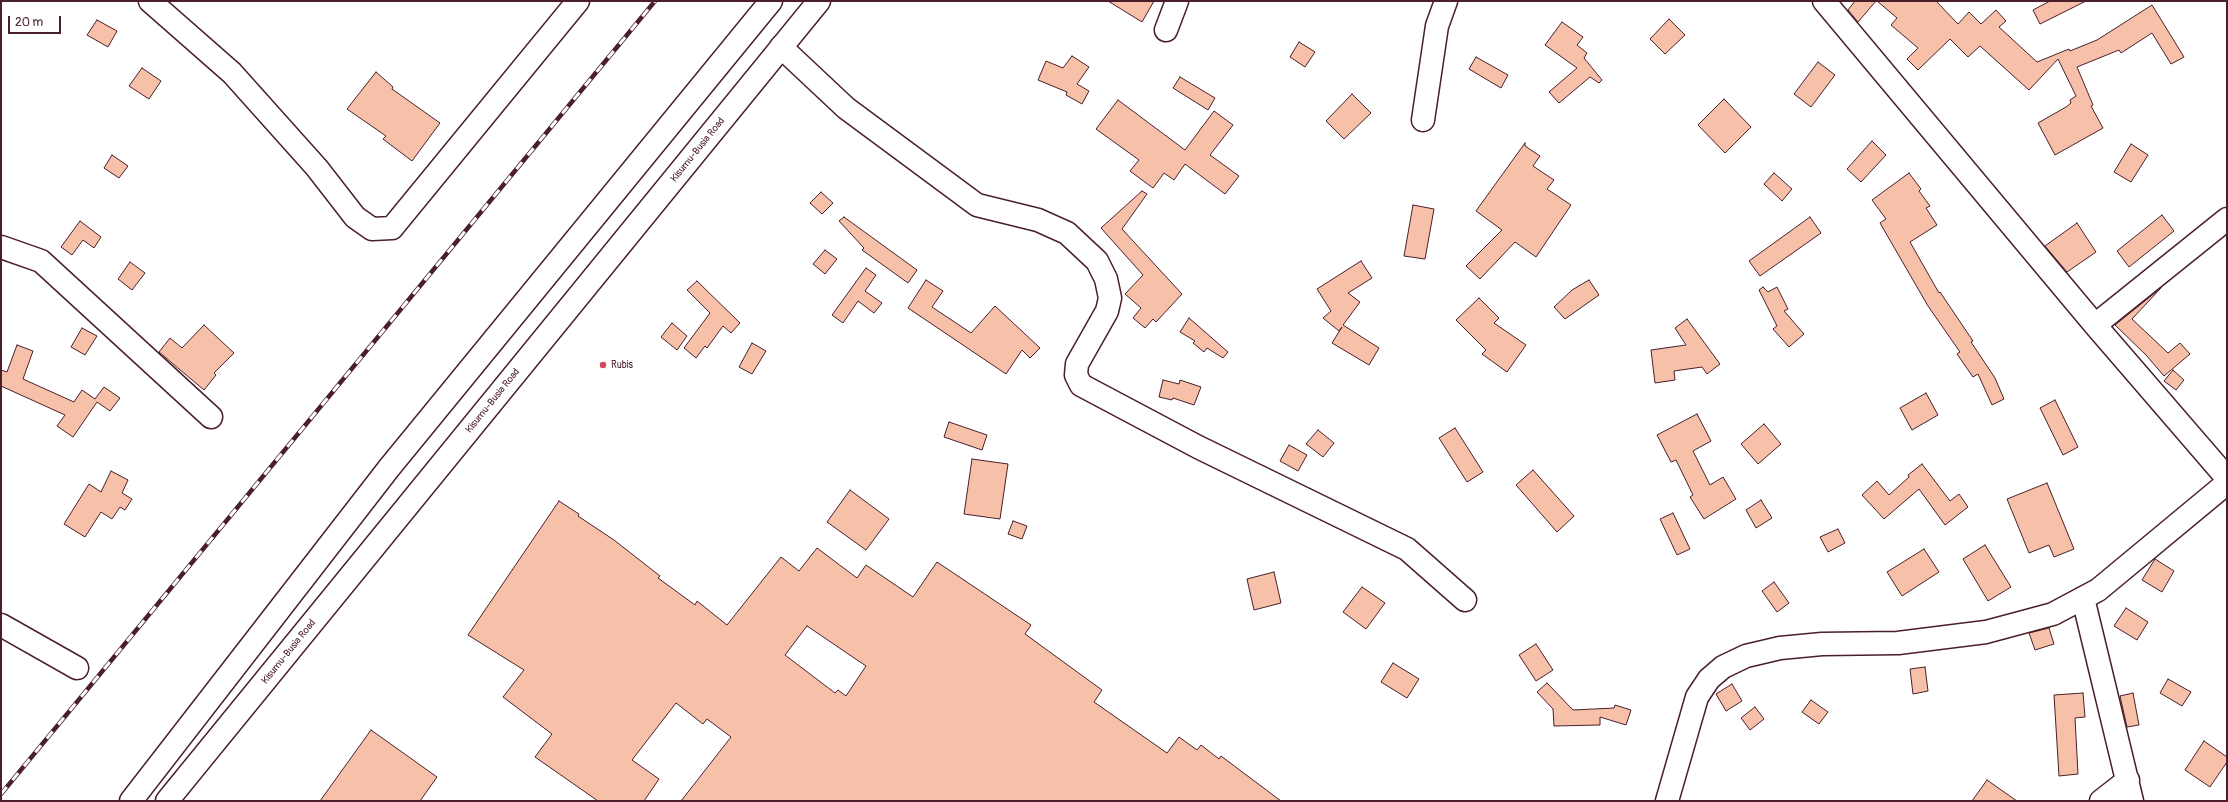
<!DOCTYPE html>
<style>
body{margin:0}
#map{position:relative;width:2228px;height:802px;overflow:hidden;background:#fff;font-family:Pangolin,sans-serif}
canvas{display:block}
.frame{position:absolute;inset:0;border:2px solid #4a1f2b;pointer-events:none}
.scale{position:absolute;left:8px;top:16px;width:53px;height:18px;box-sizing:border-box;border:2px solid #4a1f2b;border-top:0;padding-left:5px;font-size:12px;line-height:14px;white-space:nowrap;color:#4a1f2b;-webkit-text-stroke:3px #fff;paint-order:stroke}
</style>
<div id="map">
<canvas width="2228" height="802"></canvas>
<div class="frame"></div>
<div class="scale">20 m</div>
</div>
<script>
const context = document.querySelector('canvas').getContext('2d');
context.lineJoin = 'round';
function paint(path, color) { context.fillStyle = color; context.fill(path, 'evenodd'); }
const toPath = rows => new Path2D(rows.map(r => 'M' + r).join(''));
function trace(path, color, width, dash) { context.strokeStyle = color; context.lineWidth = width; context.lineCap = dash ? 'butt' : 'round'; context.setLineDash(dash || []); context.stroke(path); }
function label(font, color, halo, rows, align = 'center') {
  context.font = font + ' Pangolin,sans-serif'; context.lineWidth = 3; context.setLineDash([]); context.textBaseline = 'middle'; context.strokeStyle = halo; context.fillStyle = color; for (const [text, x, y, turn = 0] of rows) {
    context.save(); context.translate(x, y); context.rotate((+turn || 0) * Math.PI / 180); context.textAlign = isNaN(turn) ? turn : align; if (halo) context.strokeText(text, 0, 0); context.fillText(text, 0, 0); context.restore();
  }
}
const building = toPath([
 [1108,1,1154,1,1142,22,1108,1],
 [1855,1,1876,1,1858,22,1848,10,1855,1],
 [1877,1,1936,1,1958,24,1969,12,1981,24,1996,10,2006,21,1999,27,2037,62,2069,49,2070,51,2097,40,2152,5,2184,57,2171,64,2152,33,2121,53,2119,50,2077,67,2093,105,2091,106,2103,128,2055,155,2038,123,2066,107,2071,103,2070,100,2076,96,2058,59,2029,90,1980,46,1968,57,1950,39,1918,70,1907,59,1918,48,1891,25,1897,18,1877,1],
 [2050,1,2086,1,2040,24,2033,10,2050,1],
 [1669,19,1685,35,1665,54,1650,39,1669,19],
 [97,20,117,31,108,47,87,35,97,20],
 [1562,22,1583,37,1577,45,1587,53,1584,58,1602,80,1599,83,1590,77,1559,103,1549,92,1577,68,1545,45,1562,22],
 [1299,42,1315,52,1305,67,1290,57,1299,42],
 [1072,56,1089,67,1077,84,1089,91,1082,104,1066,95,1067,92,1038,80,1046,61,1063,68,1072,56],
 [1476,57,1508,75,1501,88,1469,69,1476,57],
 [1818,62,1835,75,1811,107,1794,94,1818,62],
 [142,68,161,81,149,99,129,86,142,68],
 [376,72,393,87,392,89,440,123,412,161,383,139,386,136,347,109,376,72],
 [1180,77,1215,98,1208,110,1173,88,1180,77],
 [1352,94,1371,113,1344,139,1326,121,1352,94],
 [1724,99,1751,127,1725,153,1698,125,1724,99],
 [1118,100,1185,150,1214,111,1233,125,1210,155,1239,176,1225,194,1185,164,1174,180,1164,173,1153,188,1130,171,1139,160,1096,129,1118,100],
 [1872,141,1886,155,1861,182,1847,169,1872,141],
 [1525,143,1525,146,1540,156,1533,166,1554,180,1547,189,1571,205,1536,257,1515,242,1480,279,1466,266,1502,230,1476,211,1525,143],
 [2131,144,2148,155,2131,182,2114,172,2131,144],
 [112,155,128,166,119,178,104,168,112,155],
 [1774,173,1792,189,1782,201,1764,184,1774,173],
 [1909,173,1921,189,1919,191,1930,206,1926,208,1937,225,1910,242,1939,293,1940,292,1973,341,1971,342,1995,378,2004,399,1992,405,1978,374,1973,377,1957,354,1960,352,1928,306,1880,223,1886,219,1872,200,1909,173],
 [1142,191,1147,194,1122,229,1182,294,1156,322,1153,319,1145,328,1133,318,1141,308,1125,294,1143,275,1101,228,1142,191],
 [821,192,833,203,822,214,810,203,821,192],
 [1413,205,1434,209,1425,259,1404,256,1413,205],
 [2162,215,2174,231,2129,267,2117,251,2162,215],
 [844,217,917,270,908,283,862,250,864,248,839,221,844,217],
 [1810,217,1821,233,1760,276,1749,261,1810,217],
 [80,221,101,237,94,248,83,240,72,255,61,247,80,221],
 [2077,223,2096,252,2067,272,2045,246,2077,223],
 [825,250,837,259,825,274,813,264,825,250],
 [1361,261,1372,278,1348,293,1360,302,1343,325,1379,348,1369,365,1332,343,1342,327,1339,331,1323,318,1331,311,1317,289,1361,261],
 [130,262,145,273,132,290,118,279,130,262],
 [866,268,876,275,865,291,882,303,874,313,858,301,843,323,832,315,866,268],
 [926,280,943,291,932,307,971,333,995,306,1040,348,1030,358,1022,350,1006,374,908,308,926,280],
 [1589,280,1599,295,1565,319,1554,307,1572,290,1589,280],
 [697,281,740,323,731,333,723,326,707,348,705,346,696,358,684,348,710,313,687,290,697,281],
 [1763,287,1768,292,1777,287,1788,309,1784,311,1804,334,1789,347,1773,329,1777,326,1759,290,1763,287],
 [2161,288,2132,319,2168,353,2180,343,2190,354,2164,376,2146,355,2115,325,2161,288],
 [1479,298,1499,318,1494,323,1526,345,1507,372,1482,354,1486,350,1456,320,1479,298],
 [1189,318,1228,352,1223,358,1207,348,1204,352,1193,343,1195,341,1180,332,1189,318],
 [1687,319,1720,364,1707,374,1702,367,1674,371,1675,380,1655,383,1651,350,1686,345,1675,328,1687,319],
 [672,323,687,336,677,350,661,337,672,323],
 [204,325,234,353,214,373,216,375,204,390,159,352,170,338,182,348,204,325],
 [82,328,97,336,85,355,71,347,82,328],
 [752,343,766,351,752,374,739,367,752,343],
 [17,345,33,351,23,379,74,402,82,390,95,399,104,387,120,398,110,411,97,402,73,437,57,426,65,415,1,386,1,370,7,372,17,345],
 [2173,370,2184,380,2176,390,2164,381,2173,370],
 [1163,380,1179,384,1180,380,1201,387,1194,405,1173,398,1172,400,1159,397,1163,380],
 [1926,393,1938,415,1912,430,1900,408,1926,393],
 [2055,400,2078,447,2063,455,2040,408,2055,400],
 [1697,414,1711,441,1693,451,1710,485,1723,477,1736,499,1704,519,1690,497,1693,495,1676,460,1671,462,1657,435,1697,414],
 [949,422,987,435,982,450,944,437,949,422],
 [1764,424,1781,444,1758,464,1741,444,1764,424],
 [1455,428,1483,472,1467,482,1439,438,1455,428],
 [1318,430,1334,443,1323,457,1306,444,1318,430],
 [1289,445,1307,455,1298,471,1280,461,1289,445],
 [972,459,1008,464,1000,519,964,514,972,459],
 [1922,464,1950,501,1959,494,1968,507,1945,525,1919,489,1884,519,1862,495,1877,481,1889,495,1909,477,1908,475,1922,464],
 [1533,470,1574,516,1557,532,1516,485,1533,470],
 [111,471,128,480,122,493,132,499,125,510,120,507,112,519,101,512,85,537,64,524,89,484,101,492,111,471],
 [2047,483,2074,549,2054,557,2049,545,2029,553,2007,499,2047,483],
 [850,490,889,519,866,550,827,522,850,490],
 [1761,500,1772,518,1756,528,1746,510,1761,500],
 [559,501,579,514,578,516,614,540,660,576,658,578,695,605,697,601,727,625,781,557,799,571,817,548,857,578,866,565,913,597,937,562,1031,625,1025,634,1102,690,1094,702,1167,753,1179,737,1197,750,1201,745,1219,759,1221,756,1281,801,681,801,731,737,707,719,703,724,676,703,632,760,659,779,644,801,598,801,535,757,552,734,503,697,524,670,468,635,559,501],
 [807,626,866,666,846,696,838,690,835,693,785,655,807,626],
 [1673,513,1690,549,1677,555,1660,519,1673,513],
 [1013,521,1027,526,1022,539,1008,534,1013,521],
 [1838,529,1845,543,1828,552,1820,537,1838,529],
 [1985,545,2011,587,1988,601,1963,559,1985,545],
 [1924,549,1939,572,1902,596,1887,572,1924,549],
 [2155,559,2174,571,2162,592,2142,580,2155,559],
 [1274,572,1281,603,1254,610,1247,579,1274,572],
 [1774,582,1789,603,1777,612,1762,591,1774,582],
 [1362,587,1385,603,1366,629,1343,612,1362,587],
 [2126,608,2148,622,2137,640,2114,626,2126,608],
 [2049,628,2054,644,2035,650,2029,633,2049,628],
 [1536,644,1553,670,1536,681,1519,655,1536,644],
 [1393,663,1419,679,1407,698,1381,682,1393,663],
 [1925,667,1928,691,1913,694,1910,669,1925,667],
 [2168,679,2191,692,2182,706,2160,693,2168,679],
 [1547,683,1573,710,1614,708,1615,705,1631,710,1626,725,1600,717,1600,725,1554,726,1553,709,1537,692,1547,683],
 [1732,684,1742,701,1726,711,1716,694,1732,684],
 [2083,693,2085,717,2075,718,2078,774,2059,776,2054,695,2083,693],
 [2133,693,2139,725,2127,727,2120,696,2133,693],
 [1811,700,1828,712,1819,724,1802,712,1811,700],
 [1755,707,1764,719,1750,730,1741,718,1755,707],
 [371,730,437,777,420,801,320,801,371,730],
 [2204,741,2227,757,2227,762,2210,787,2185,770,2204,741],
 [1987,780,2017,801,1972,801,1987,780]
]);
const minor = toPath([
 [150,1,232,73,317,168,355,217,372,229,392,228,578,1],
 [1824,1,2095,325,2227,478],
 [1166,30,1177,1],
 [781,47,846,108,977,205,1038,220,1067,233,1097,261,1106,279,1110,298,1107,311,1077,364,1076,375,1081,385,1198,447,1407,549,1465,600],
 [1423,120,1437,26,1446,1],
 [1,247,41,261,211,417],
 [2095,325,2227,219],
 [2083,598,2132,801],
 [1,625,77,668],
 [131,801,389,468,771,1],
 [1667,801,1697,697,1709,679,1723,667,1746,656,1780,648,1822,644,1898,643,1986,632,2053,614,2098,590,2227,483],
 [2101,801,2128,780]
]);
const highway = toPath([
 [167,801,819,1]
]);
const rail = toPath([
 [1,794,655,1]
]);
const markers = [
 [603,365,4,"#d1495b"]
];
const streetNames = [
 ["Kisumu-Busia Road",698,150,-51],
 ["Kisumu-Busia Road",493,401,-51],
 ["Kisumu-Busia Road",289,652,-51]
];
const poiNames = [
 ["Rubis",611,365]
];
paint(building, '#f7c1a9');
trace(building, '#4a1f2b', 1);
trace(minor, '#4a1f2b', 25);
trace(highway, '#4a1f2b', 25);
trace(minor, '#fff', 22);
trace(highway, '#fff', 22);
trace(rail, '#4a1f2b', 4.5);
trace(rail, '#fff', 3, [9]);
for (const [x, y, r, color] of markers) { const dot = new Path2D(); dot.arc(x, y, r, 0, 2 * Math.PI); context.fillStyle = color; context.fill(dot); trace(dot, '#fff', 1.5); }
label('10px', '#4a1f2b', '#fff', streetNames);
label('10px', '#4a1f2b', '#fff', poiNames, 'left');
</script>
